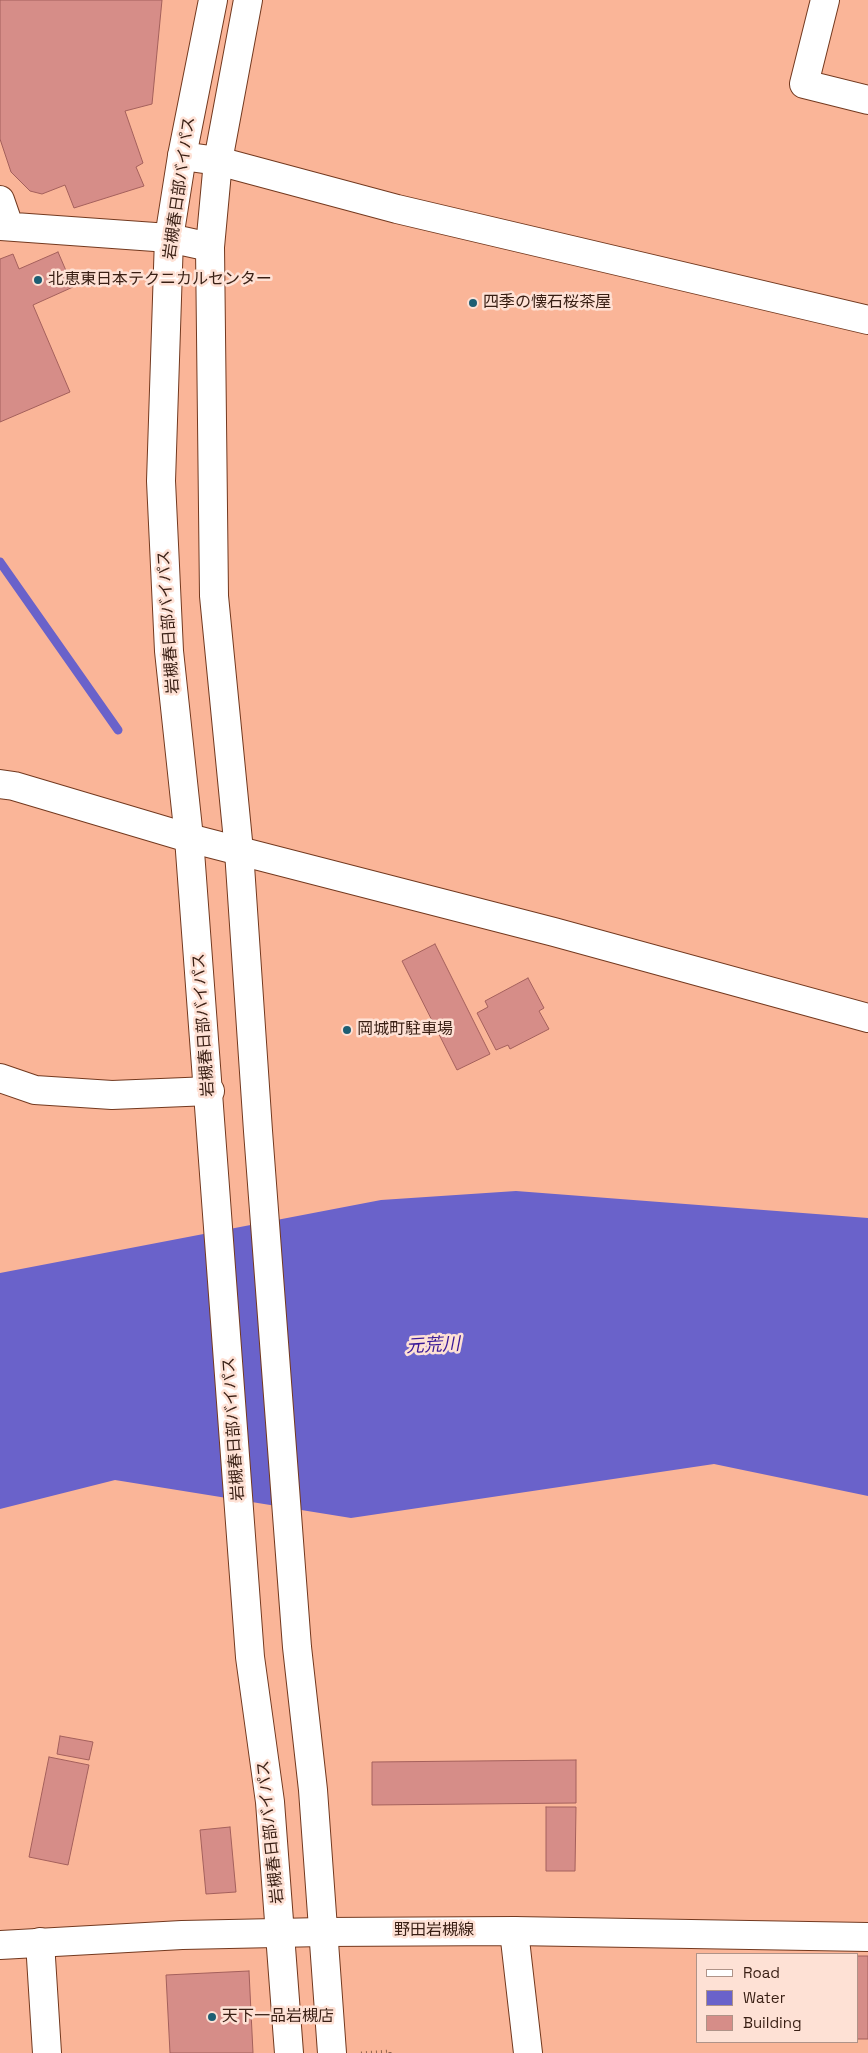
<!DOCTYPE html>
<html>
<head>
<meta charset="utf-8">
<style>
	body { margin:0 }
	#map { position:relative; width:868px; height:2053px; overflow:hidden; background:#fab598; font-family:"Space Grotesk",sans-serif }
	canvas { display:block }
	.legend { position:absolute; left:696px; top:1953px; width:162px; height:90px; box-sizing:border-box; background:#fee1d5; border:1px solid #af9388; margin:0; padding:6px 9px; list-style:none; font-size:15px; color:#391f14 }
	.legend li { display:flex; align-items:center; gap:10px; height:25px }
	.legend b { width:25px; border:1px solid #af9388 }
</style>
</head>
<body>
<div id="map">
<canvas width="868" height="2053"></canvas>
<ul class="legend">
<li><b style="height:6px;background:#fff"></b>Road</li>
<li><b style="height:14px;background:#6a62ca"></b>Water</li>
<li><b style="height:14px;background:#d68d88"></b>Building</li>
</ul>
</div>
<script>
const context = document.querySelector('canvas').getContext('2d');
context.lineJoin = 'round';
function fillPath(path, color) {
  context.fillStyle = color;
  context.fill(path, 'evenodd');
}
function toPath(rows) {
  const path = new Path2D();
  for (const r of rows) {
    path.moveTo(r[0], r[1]);
    for (let i = 2; i < r.length; i += 2) path.lineTo(r[i], r[i + 1]);
  }
  return path;
}
function strokePath(path, color, width, dash) {
  context.strokeStyle = color;
  context.lineWidth = width;
  context.lineCap = dash ? 'butt' : 'round';
  context.setLineDash(dash || []);
  context.stroke(path);
}
function label(font, color, halo, rows, align = 'center') {
  context.font = font + ' "Space Grotesk","Noto Sans JP",sans-serif';
  context.lineWidth = 5;
  context.setLineDash([]);
  context.textBaseline = 'middle';
  context.strokeStyle = halo;
  context.fillStyle = color;
  for (const [text, x, y, turn = 0] of rows) {
    context.save();
    context.translate(x, y);
    context.rotate((+turn || 0) * Math.PI / 180);
    context.textAlign = isNaN(turn) ? turn : align;
    if (halo) context.strokeText(text, 0, 0);
    context.fillText(text, 0, 0);
    context.restore();
  }
}
fillPath(toPath([
	[516,1191,868,1218,868,1496,714,1464,351,1518,115,1480,0,1509,0,1273,381,1200]
]), '#6a62ca');
strokePath(toPath([
	[0,562,118,730]
]), '#6a62ca', 9);
const building = toPath([
	[0,0,162,0,152,104,125,111,143,163,136,167,144,186,74,208,65,185,42,194,30,191,11,172,0,139,0,0],
	[58,252,73,287,33,305,70,392,0,422,0,259,13,254,19,269,58,252],
	[435,944,490,1054,457,1070,402,961,435,944],
	[528,978,544,1008,539,1011,549,1029,510,1049,508,1045,496,1050,477,1013,488,1007,485,1001,528,978],
	[60,1736,93,1742,89,1760,57,1754,60,1736],
	[49,1757,89,1765,68,1865,29,1857,49,1757],
	[576,1760,576,1803,372,1805,372,1762,576,1760],
	[546,1807,576,1807,575,1871,546,1871,546,1807],
	[230,1827,236,1892,206,1894,200,1830,230,1827],
	[857,1956,868,1956,868,2039,857,2039,857,1956],
	[249,1971,253,2053,170,2053,166,1975,249,1971]
]);
fillPath(building, '#d68d88');
strokePath(building, '#a4605c', 1);
const minor = toPath([
	[825,0,804,84,868,100],
	[182,156,218,161,397,209,868,320],
	[0,200,9,226],
	[0,226,169,238,210,247],
	[0,784,14,786,189,838,554,932,868,1018],
	[0,1078,35,1090,112,1095,210,1091],
	[514,1931,528,2053],
	[40,1942,47,2053]
]);
const major = toPath([
	[0,1945,182,1935,323,1932,514,1931,868,1937]
]);
const highway = toPath([
	[213,0,182,156,169,238,161,481,169,651,189,838,250,1657,270,1802,289,2053],
	[248,0,218,161,210,247,214,596,239,851,258,1131,297,1647,313,1790,332,2053]
]);
strokePath(minor, '#73391f', 30);
strokePath(major, '#73391f', 30);
strokePath(highway, '#73391f', 30);
strokePath(toPath([
	[361,2053,390,2051,390,2053]
]), '#916350', 3, [1, 4]);
strokePath(minor, '#fff', 28);
strokePath(major, '#fff', 28);
strokePath(highway, '#fff', 28);
for (const [x, y, r, color] of [
	[38,280,5,"#1d5e73"],
	[473,303,5,"#1d5e73"],
	[347,1030,5,"#1d5e73"],
	[212,2017,5,"#1d5e73"]
]) {
  const dot = new Path2D();
  dot.arc(x, y, r, 0, 2 * Math.PI);
  context.fillStyle = color;
  context.fill(dot);
  strokePath(dot, '#fee1d5', 2);
}
label('16px', '#391f14', '#fee1d5', [
	["岩槻春日部バイパス",180,188,-82],
	["岩槻春日部バイパス",169,622,-94],
	["岩槻春日部バイパス",204,1025,-94],
	["岩槻春日部バイパス",234,1429,-94],
	["岩槻春日部バイパス",271,1832,-96],
	["野田岩槻線",434,1931]
]);
label('16px', '#391f14', '#fee1d5', [
	["北恵東日本テクニカルセンター",48,280],
	["四季の懐石桜茶屋",483,303],
	["岡城町駐車場",357,1030],
	["天下一品岩槻店",222,2017]
], 'left');
label('italic 18px', '#391897', '#fee1d5', [
	["元荒川",433,1346,-3]
]);
</script>
</body>
</html>
